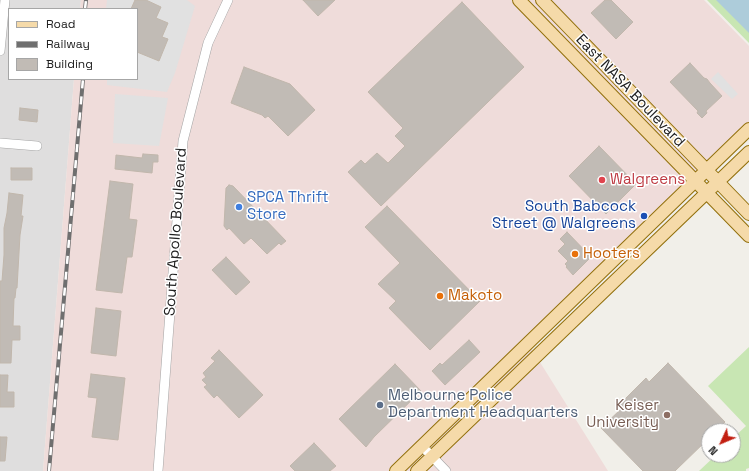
<!DOCTYPE html>
<html>
<head>
<meta charset="utf-8">
<style>
	body { margin:0 }
	#map { position:relative; width:749px; height:471px; overflow:hidden; background:#f1efe9; font-family:"Space Grotesk",sans-serif }
	canvas { display:block }
	.legend { position:absolute; left:8px; top:8px; width:130px; height:72px; box-sizing:border-box; background:#fff; border:1px solid #a6a6a6; margin:0; padding:5px 7px; list-style:none; font-size:12px; color:#212121 }
	.legend li { display:flex; align-items:center; gap:8px; height:20px }
	.legend b { width:20px; border:1px solid #a6a6a6 }
	.north { position:absolute; left:701px; top:423px; width:40px; height:40px; box-sizing:border-box; background:#fff; border:1px solid #a6a6a6; border-radius:50%; rotate:226deg; font-size:11px; font-weight:700; line-height:16px; text-align:center; color:#212121 }
	.north::after { content:''; display:block; margin:auto; width:14px; height:18px; background:#c21f11; clip-path:polygon(50% 0,100% 100%,50% 72%,0 100%) }
</style>
</head>
<body>
<div id="map">
<canvas width="749" height="471"></canvas>
<ul class="legend">
<li><b style="height:5px;background:#f5daa9"></b>Road</li>
<li><b style="height:5px;background:#6f6f6f"></b>Railway</li>
<li><b style="height:11px;background:#c1bbb5"></b>Building</li>
</ul>
<div class="north">N</div>
</div>
<script>
const context = document.querySelector('canvas').getContext('2d');
context.lineJoin = 'round';
function fillPath(path, color) {
  context.fillStyle = color;
  context.fill(path, 'evenodd');
}
function toPath(rows) {
  const path = new Path2D();
  for (const r of rows) {
    path.moveTo(r[0], r[1]);
    for (let i = 2; i < r.length; i += 2) path.lineTo(r[i], r[i + 1]);
  }
  return path;
}
function strokePath(path, color, width, dash) {
  context.strokeStyle = color;
  context.lineWidth = width;
  context.lineCap = dash ? 'butt' : 'round';
  context.setLineDash(dash || []);
  context.stroke(path);
}
function label(font, color, halo, rows, align = 'center') {
  context.font = font + ' "Space Grotesk",sans-serif';
  context.lineWidth = 3;
  context.setLineDash([]);
  context.textBaseline = 'middle';
  context.strokeStyle = halo;
  context.fillStyle = color;
  for (const [text, x, y, turn = 0] of rows) {
    context.save();
    context.translate(x, y);
    context.rotate((+turn || 0) * Math.PI / 180);
    context.textAlign = isNaN(turn) ? turn : align;
    if (halo) context.strokeText(text, 0, 0);
    context.fillText(text, 0, 0);
    context.restore();
  }
}
fillPath(toPath([
	[0,0,81,0,80,9,9,9,9,79,74,79,43,471,0,471]
]), '#dfdede');
fillPath(toPath([
	[81,0,704,0,749,46,749,129,528,343,608,471,43,471,74,79,137,79,137,9,80,9]
]), '#efdcda');
fillPath(toPath([
	[707,0,749,0,749,43],
	[749,347,749,468,746,469,746,471,699,471,716,455,733,455,733,438,746,426,708,386]
]), '#c8e6b3');
fillPath(toPath([
	[107,0,187,0,195,6,175,73,167,92,107,85,107,80,100,80,137,79,137,9,106,9],
	[718,72,738,94,732,99,711,79],
	[115,94,168,98,159,146,113,143]
]), '#e1e1e1');
fillPath(toPath([
	[716,0,749,0,749,33]
]), '#adccda');
const building = toPath([
	[135,0,146,0,161,7,156,18,168,23,162,37,168,39,159,61,137,52,137,9,131,9,135,0],
	[303,0,335,0,318,16,303,0],
	[605,0,611,0,633,22,616,39,591,13,605,0],
	[462,2,524,67,381,206,348,172,361,160,365,164,377,153,388,163,405,146,395,136,403,128,368,92,462,2],
	[690,63,704,78,707,79,710,83,722,96,706,111,707,113,702,118,697,113,698,111,670,82,690,63],
	[244,67,290,84,315,110,288,136,268,116,265,118,262,115,231,103,244,67],
	[20,108,38,110,37,122,19,120,20,108],
	[599,146,636,184,606,214,569,176,599,146],
	[143,154,158,155,158,162,153,162,152,173,115,169,116,155,142,158,143,154],
	[11,168,32,168,32,180,11,180,11,168],
	[110,181,133,184,129,219,137,220,132,257,127,257,122,293,96,290,110,181],
	[229,185,233,186,286,241,281,245,279,243,267,254,251,238,244,244,229,228,227,230,224,226,226,188,229,185],
	[9,193,23,195,21,216,23,216,20,235,17,288,16,288,15,298,14,298,13,326,20,326,20,340,12,340,11,363,0,363,0,281,2,281,4,255,4,228,7,213,9,193],
	[387,206,480,301,430,350,389,308,396,301,378,284,400,263,365,227,387,206],
	[567,232,591,257,573,275,566,267,567,266,565,264,568,261,558,251,565,244,560,239,567,232],
	[226,257,250,282,236,295,212,270,226,257],
	[96,308,121,311,116,356,91,353,96,308],
	[469,340,480,352,445,385,432,371,440,363,442,365,469,340],
	[219,350,263,395,239,418,217,395,214,398,204,387,207,385,202,380,206,377,203,373,215,361,211,358,219,350],
	[668,363,725,422,716,431,709,431,709,438,675,471,643,471,601,428,621,409,618,406,646,378,649,382,668,363],
	[395,364,421,391,374,437,366,447,339,419,395,364],
	[91,374,125,378,118,440,92,437,97,398,88,397,91,374],
	[0,375,8,375,7,392,14,392,14,407,0,407,0,375],
	[0,437,7,437,5,461,0,461,0,437],
	[314,443,336,466,330,471,295,471,290,466,314,443]
]);
fillPath(building, '#c1bbb5');
strokePath(building, '#c1b7ac', 1);
const minor = toPath([
	[0,51,5,0],
	[0,143,37,146],
	[422,446,446,471],
	[158,471,183,141,208,43,228,0]
]);
const major = toPath([
	[519,0,749,236],
	[542,0,749,214],
	[396,471,749,129],
	[417,471,749,152]
]);
strokePath(minor, '#a5a5a5', 10);
strokePath(major, '#92700c', 14);
strokePath(minor, '#fff', 9);
strokePath(major, '#f5daa9', 12);
const rail = toPath([
	[85,9,86,0],
	[49,471,83,79]
]);
strokePath(rail, '#6f6f6f', 4);
strokePath(rail, '#fff', 2.5, [8]);
for (const [x, y, r, color] of [
	[602,180,4,"#e0444e"],
	[239,207,4,"#3f7fe0"],
	[644,216,4,"#1a4fb4"],
	[575,254,4,"#e8710a"],
	[440,296,4,"#e8710a"],
	[380,405,4,"#5c6f8a"],
	[667,415,4,"#8d6e63"]
]) {
  const dot = new Path2D();
  dot.arc(x, y, r, 0, 2 * Math.PI);
  context.fillStyle = color;
  context.fill(dot);
  strokePath(dot, '#fff', 1.5);
}
label('15px', '#212121', '#fff', [
	["East NASA Boulevard",630,91,46],
	["South Apollo Boulevard",176,232,-86]
]);
label('15px', '#be3a42', '#fff', [
	["Walgreens",610,180]
], 'left');
label('15px', '#366cbe', '#fff', [
	["SPCA Thrift",247,198],
	["Store",247,215]
], 'left');
label('15px', '#164399', '#fff', [
	["South Babcock",636,207],
	["Street @ Walgreens",636,224]
], 'right');
label('15px', '#c56008', '#fff', [
	["Hooters",583,254],
	["Makoto",448,296]
], 'left');
label('15px', '#4e5e75', '#fff', [
	["Melbourne Police",388,396],
	["Department Headquarters",388,413]
], 'left');
label('15px', '#785e54', '#fff', [
	["Keiser",659,406],
	["University",659,423]
], 'right');
</script>
</body>
</html>
